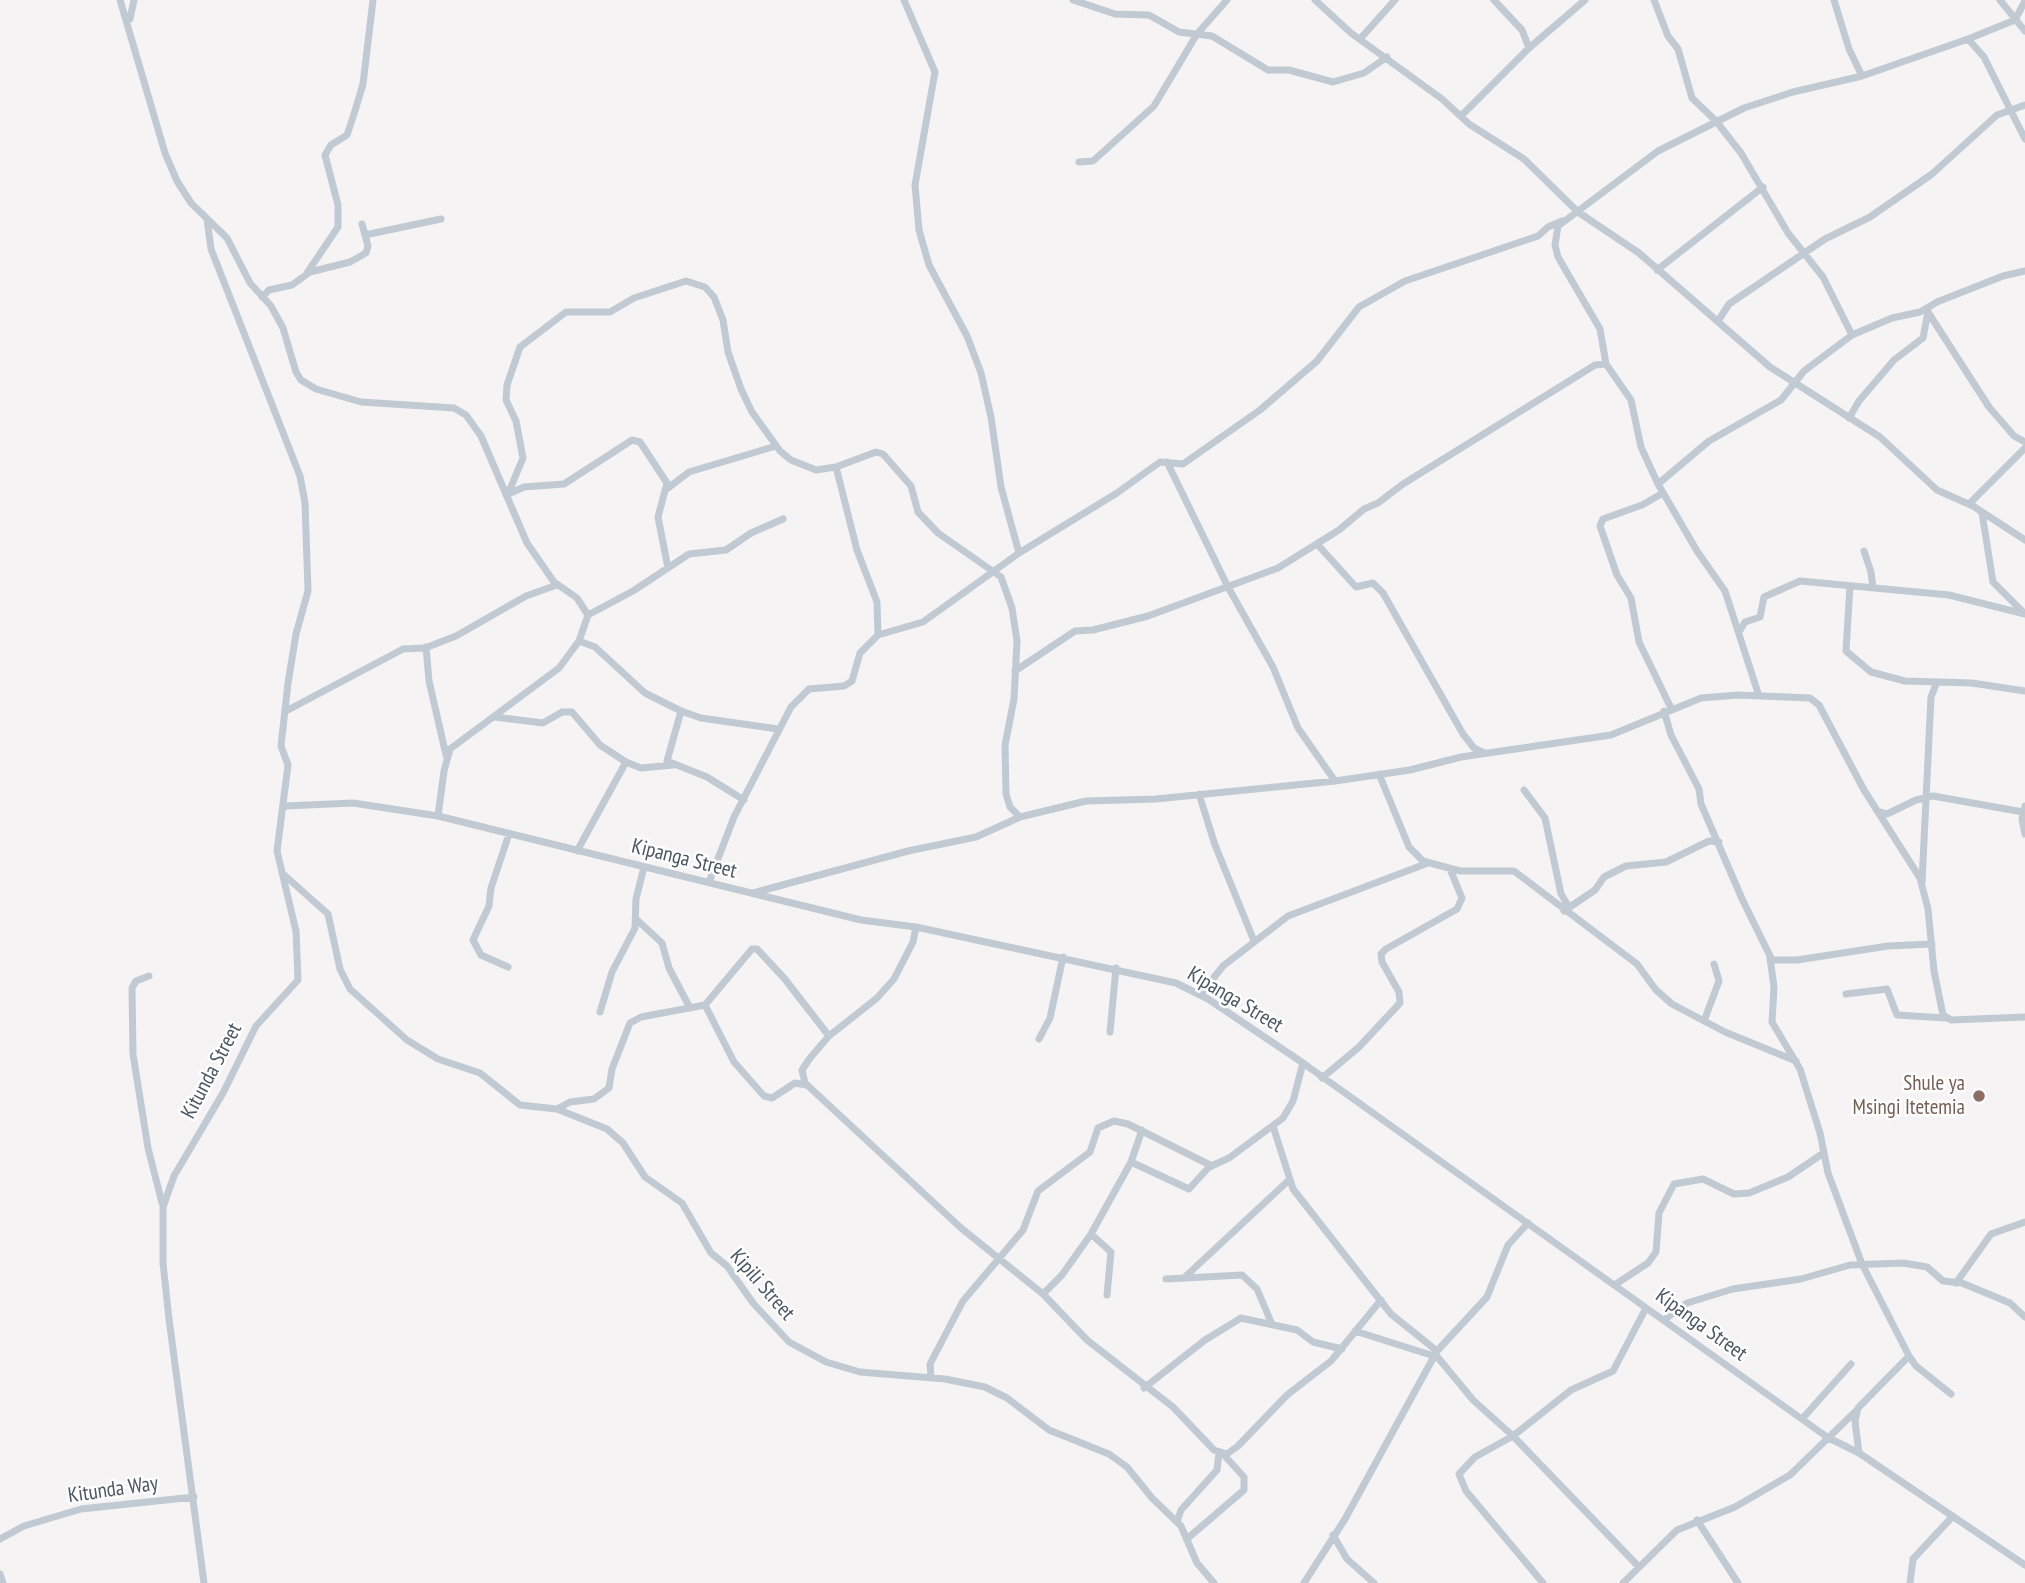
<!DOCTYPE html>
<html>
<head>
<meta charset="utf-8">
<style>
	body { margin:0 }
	canvas { display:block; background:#f5f3f3 }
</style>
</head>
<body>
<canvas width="2025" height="1583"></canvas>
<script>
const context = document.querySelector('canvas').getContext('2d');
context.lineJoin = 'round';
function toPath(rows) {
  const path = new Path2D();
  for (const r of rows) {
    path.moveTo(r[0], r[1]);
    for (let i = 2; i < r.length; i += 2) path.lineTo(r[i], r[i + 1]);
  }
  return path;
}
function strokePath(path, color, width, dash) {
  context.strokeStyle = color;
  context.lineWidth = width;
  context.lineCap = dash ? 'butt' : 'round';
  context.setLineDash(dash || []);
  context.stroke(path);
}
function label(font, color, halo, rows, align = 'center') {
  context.font = font + ' "PT Sans Narrow",sans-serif';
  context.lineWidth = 5;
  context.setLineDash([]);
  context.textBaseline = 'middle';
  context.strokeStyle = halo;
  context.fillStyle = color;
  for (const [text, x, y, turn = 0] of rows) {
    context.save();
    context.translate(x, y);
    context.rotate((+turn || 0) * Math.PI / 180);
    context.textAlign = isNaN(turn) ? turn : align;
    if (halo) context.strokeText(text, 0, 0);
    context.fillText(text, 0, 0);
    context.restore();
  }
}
strokePath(toPath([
	[120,0,165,153,177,181,191,203,227,238,250,283,271,306,283,328,296,372,301,380,316,389,361,402,454,408,466,415,481,436,527,543,554,582,577,598,588,615,579,641,559,668,450,749,444,771,438,816],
	[904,0,935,72,915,185,919,230,929,265,967,336,981,373,991,417,1001,487,1019,553],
	[1073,0,1115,14,1149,15,1179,32,1212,36,1268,70,1289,70,1333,82,1364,73,1387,57],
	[1315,0,1351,33,1442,99,1469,124,1524,159,1578,212,1639,253,1770,367,1880,437,1937,490,1973,506,2025,540],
	[1654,0,1668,36,1678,49,1692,98,1716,121,1741,153,1788,233,1823,277,1852,335],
	[1834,0,1849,49,1862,76],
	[2000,0,2025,31],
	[130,19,134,0],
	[1360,39,1395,0],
	[1968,39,1984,57,2025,139],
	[1529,48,1585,0],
	[1461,116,1529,48,1522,30,1494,0],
	[1079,162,1093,161,1154,106,1197,34,1227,0],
	[365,235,441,219],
	[1657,270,1763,187],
	[307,273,338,227,338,205,325,155,331,145,347,135,354,114,363,84,373,0],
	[262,297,269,290,292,285,310,272,350,262,366,253,368,246,362,224],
	[1926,309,1989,407,2014,436,2025,442],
	[1718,321,1729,304,1825,239,1870,217,1932,174,1997,115,2025,105],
	[1849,418,1859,401,1894,360,1923,338,1928,312],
	[1167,462,1228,587,1273,667,1298,728,1335,781],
	[836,467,857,550,877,602,878,635],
	[1658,484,1709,441,1781,400,1804,371,1852,335,1892,318,1920,312,1937,302,2003,276,2025,271],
	[668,488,689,472,776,446],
	[1663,493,1642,505,1603,519,1600,526,1617,575,1631,598,1639,642,1671,708],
	[508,494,523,458,516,421,506,400,507,385,520,347,566,312,610,312,634,298,686,281,705,287,714,297,723,320,728,352,741,389,752,412,780,451,791,460,816,470,836,467,876,452,883,454,911,486,918,512,938,533,1001,577,1012,608,1017,641,1014,699,1005,745,1006,794,1010,807,1020,817],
	[506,495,524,487,564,484,626,444,632,440,640,442,667,483,658,517,668,568],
	[1969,504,2025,448],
	[1982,513,1993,582,2024,613],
	[1318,545,1356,587,1373,583,1383,593,1463,734,1474,748,1484,753],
	[1864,551,1871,572,1873,588],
	[1850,586,1846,651,1871,672,1905,681,1972,683,2025,691],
	[588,615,633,591,689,554,726,550,751,533,783,519],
	[1739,632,1745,622,1760,617,1764,597,1800,581,1949,595,2025,614],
	[579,641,595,647,645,693,681,711,701,718,778,729],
	[426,647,429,681,446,755],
	[1015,671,1075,631,1093,630,1148,616,1278,568,1339,530,1364,509,1378,503,1403,484,1595,365,1606,364],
	[1759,696,1725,591,1697,551,1658,484,1641,447,1631,400,1606,364,1600,329,1558,257,1555,245,1558,226,1658,151,1744,108,1793,92,1862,76,1968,39,2015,20,2025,1],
	[286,711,403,649,425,648,456,636,526,596,557,585],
	[681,711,667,761,707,777,744,800],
	[1664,711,1671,735,1699,789,1701,804,1743,901,1772,960,1797,960,1888,946,1932,944],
	[495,717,543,723,562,712,572,712,600,745,626,762,641,768,673,765],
	[1379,774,1409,847,1423,861,1460,871,1514,871,1637,964,1656,990,1672,1004,1725,1032,1796,1061],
	[1524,790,1545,818,1561,894,1569,907],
	[1199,794,1215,845,1254,941],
	[285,806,353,803,438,816,861,920,916,927,1176,983,1208,999,1303,1063,1827,1437,1859,1453,2025,1565],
	[2025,806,2022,819,2025,834],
	[1877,811,1887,814,1916,800,1933,796,2023,812],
	[577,851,626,762],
	[282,873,328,914,340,969,350,989,407,1040,438,1059,480,1073,520,1105,557,1109,607,1129,623,1143,645,1177,682,1203,711,1253,727,1266,753,1303,789,1342,826,1362,860,1372,945,1379,985,1387,1007,1398,1049,1430,1109,1454,1127,1467,1152,1498,1181,1526,1197,1563,1214,1583],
	[709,882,734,817,791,707,809,689,844,686,852,681,860,653,878,635,923,622,1019,553,1117,493,1160,462,1183,464,1260,410,1317,361,1359,307,1405,281,1538,236,1548,227,1562,221],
	[1922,882,1931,697,1937,682],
	[753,893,908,851,976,837,1020,817,1086,801,1156,799,1335,781,1410,770,1461,757,1611,735,1701,698,1738,695,1810,698,1819,705,1864,790,1920,878,1928,909,1934,971,1943,1015,1951,1020,2025,1017],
	[1564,911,1595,890,1604,877,1626,866,1666,862,1709,841,1719,842],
	[636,919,662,943,669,968,690,1008],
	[916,927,913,942,894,979,877,998,829,1036,810,1058,802,1070,805,1083,961,1228,1043,1294,1087,1340,1173,1407,1214,1450,1227,1454,1238,1446,1287,1395,1331,1361,1381,1300],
	[1770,958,1774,987,1772,1022,1800,1069,1820,1133,1828,1173,1862,1264,1909,1356,1916,1366,1951,1394],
	[508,967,481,955,473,940,489,906,491,888,509,834],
	[149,976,136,981,132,988,133,1054,148,1148,162,1203],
	[1846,994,1887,989,1897,1015,1946,1018],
	[1200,995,1223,966,1288,916,1428,863],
	[705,1005,734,1062,764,1096,772,1098,795,1083,806,1085],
	[600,1012,612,972,635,928,636,899,644,867],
	[1704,1021,1719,981,1714,964],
	[1110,1032,1116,968],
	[1039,1039,1050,1018,1063,957],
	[1322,1078,1359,1047,1400,1003,1399,992,1382,962,1381,954,1386,949,1457,909,1462,898,1450,869],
	[557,1109,570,1102,594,1099,609,1088,612,1069,630,1023,641,1017,705,1005,752,949,757,949,784,978,829,1036],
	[1273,1126,1293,1189,1391,1314,1437,1351],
	[1131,1162,1189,1189,1209,1167,1229,1158,1283,1118,1293,1101,1303,1063],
	[1091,1234,1111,1252,1107,1295],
	[1186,1276,1289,1180],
	[1166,1279,1242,1275,1257,1289,1271,1322],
	[1956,1283,1991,1234,2025,1222],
	[1616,1284,1648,1263,1656,1252,1659,1213,1674,1184,1703,1179,1734,1194,1749,1193,1788,1177,1822,1154],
	[1043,1294,1062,1275,1091,1234,1131,1162,1142,1130],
	[1664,1320,1687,1303,1733,1289,1801,1279,1850,1265,1903,1263,1927,1267,1943,1281,1962,1283,2010,1303,2025,1317],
	[1355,1331,1434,1356],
	[1435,1354,1473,1400,1513,1436,1639,1567],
	[931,1377,930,1364,963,1301,1023,1230,1038,1191,1090,1152,1098,1128,1114,1121,1128,1124,1212,1166],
	[1144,1388,1205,1340,1241,1318,1297,1330,1313,1342,1342,1349],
	[1802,1419,1851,1364],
	[1859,1453,1855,1421,1858,1408,1909,1356],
	[1697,1520,1738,1583],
	[1177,1522,1181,1510,1217,1470,1219,1453],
	[1333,1535,1347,1559,1374,1583],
	[1188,1538,1244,1490,1244,1477,1223,1454],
	[0,1539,24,1526,81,1509,194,1497],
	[0,1574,3,1583],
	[204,1583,169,1319,163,1263,163,1207,174,1176,223,1093,256,1026,298,980,296,931,277,851,288,765,281,746,288,683,296,634,308,591,305,503,300,476,211,249,207,219],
	[1304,1583,1345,1519,1437,1351,1487,1297,1508,1245,1528,1223],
	[1543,1583,1466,1491,1459,1474,1475,1457,1513,1436,1571,1390,1613,1371,1646,1308],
	[1623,1583,1677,1530,1735,1507,1790,1475,1857,1410],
	[1910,1583,1913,1559,1953,1516]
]), '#c1cad2', 7);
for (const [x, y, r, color] of [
	[1979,1096,7,"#8d6e63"]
]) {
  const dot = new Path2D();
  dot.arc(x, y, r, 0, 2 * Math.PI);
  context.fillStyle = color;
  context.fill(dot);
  strokePath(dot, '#fff', 2.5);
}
label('21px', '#4a5661', '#fff', [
	["Kipanga Street",684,859,14],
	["Kipanga Street",1235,1000,31],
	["Kitunda Street",212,1071,-62],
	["Kipili Street",762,1285,49],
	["Kipanga Street",1701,1325,36],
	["Kitunda Way",113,1490,-8]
]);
label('21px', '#785e54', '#fff', [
	["Shule ya",1965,1084],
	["Msingi Itetemia",1965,1108]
], 'right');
</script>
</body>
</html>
